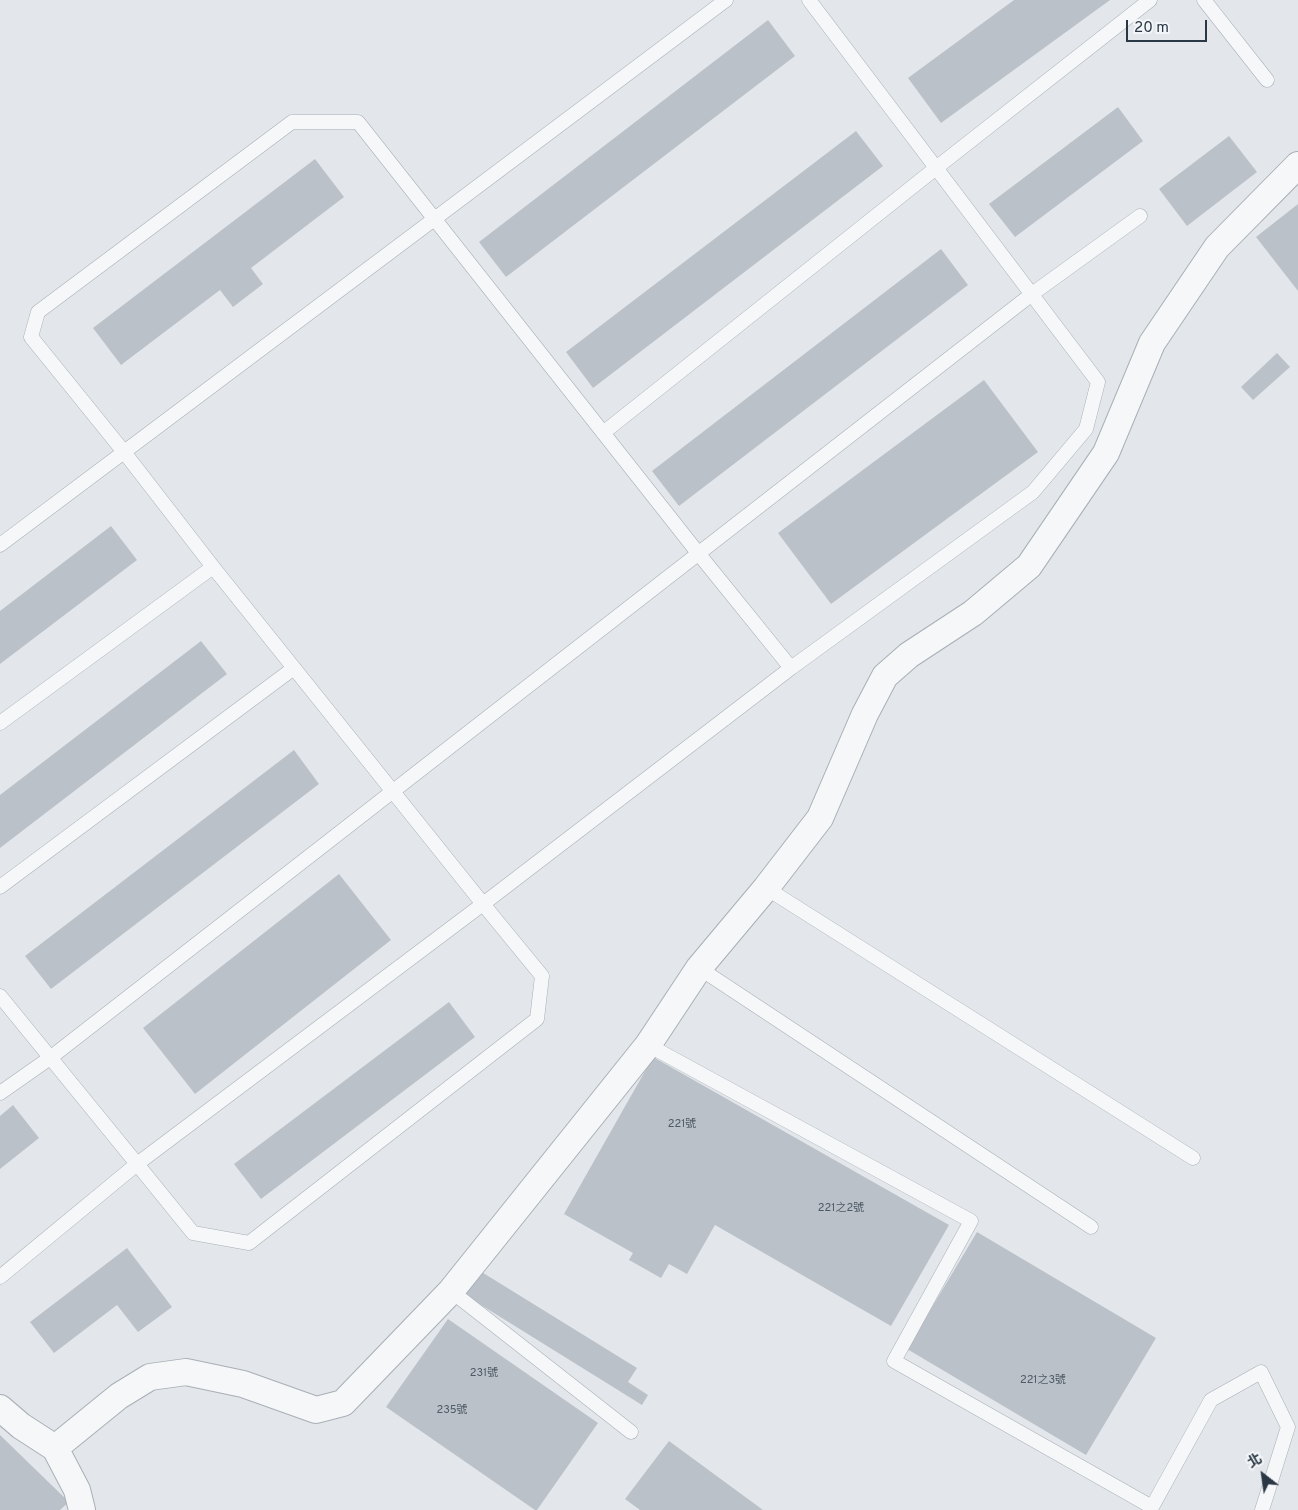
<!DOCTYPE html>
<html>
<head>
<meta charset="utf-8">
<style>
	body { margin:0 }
	#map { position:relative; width:1298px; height:1510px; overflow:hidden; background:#e3e7eb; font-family:Overpass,"Noto Sans TC",sans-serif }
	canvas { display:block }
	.north { position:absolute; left:1238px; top:1450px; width:50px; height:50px; -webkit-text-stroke:4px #f3f6f8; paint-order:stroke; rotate:330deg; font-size:14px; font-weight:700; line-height:20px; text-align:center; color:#2a3744 }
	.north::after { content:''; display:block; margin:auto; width:18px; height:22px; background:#2a3744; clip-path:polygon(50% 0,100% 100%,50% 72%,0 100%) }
	.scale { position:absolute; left:1126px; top:20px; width:81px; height:22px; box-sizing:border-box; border:2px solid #2a3744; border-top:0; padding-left:6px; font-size:15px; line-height:18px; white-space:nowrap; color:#2a3744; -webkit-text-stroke:4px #f3f6f8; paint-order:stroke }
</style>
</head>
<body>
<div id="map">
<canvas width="1298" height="1510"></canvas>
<div class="north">北</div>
<div class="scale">20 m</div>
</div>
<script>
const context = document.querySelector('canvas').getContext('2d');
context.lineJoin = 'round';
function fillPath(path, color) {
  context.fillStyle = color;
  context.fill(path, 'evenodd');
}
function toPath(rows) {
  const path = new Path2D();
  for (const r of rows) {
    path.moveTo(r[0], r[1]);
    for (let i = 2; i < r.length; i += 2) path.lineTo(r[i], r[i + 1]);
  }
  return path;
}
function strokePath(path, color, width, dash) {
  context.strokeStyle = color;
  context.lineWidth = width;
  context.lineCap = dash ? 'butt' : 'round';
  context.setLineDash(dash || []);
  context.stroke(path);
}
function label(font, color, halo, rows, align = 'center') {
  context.font = font + ' Overpass,"Noto Sans TC",sans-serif';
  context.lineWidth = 5;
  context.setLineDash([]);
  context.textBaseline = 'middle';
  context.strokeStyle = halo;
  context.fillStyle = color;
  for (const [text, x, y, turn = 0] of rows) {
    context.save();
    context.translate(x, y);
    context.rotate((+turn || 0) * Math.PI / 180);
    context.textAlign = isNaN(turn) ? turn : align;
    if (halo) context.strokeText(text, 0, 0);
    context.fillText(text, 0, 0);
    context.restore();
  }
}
fillPath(toPath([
	[1014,0,1110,0,941,123,908,78],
	[768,20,795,56,506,277,479,242],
	[1118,107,1143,141,1015,237,989,204],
	[856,131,883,166,593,388,566,352],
	[1229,136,1257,172,1187,226,1159,189],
	[315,159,344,197,251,268,263,284,233,307,220,290,121,365,93,328],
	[1298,204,1298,291,1256,237],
	[941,249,968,285,679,506,652,471],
	[1277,353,1290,367,1253,400,1241,387],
	[984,380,1038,452,831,604,778,533],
	[111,526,137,560,0,664,0,611],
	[201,641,227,674,0,848,0,795],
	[294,750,319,784,51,989,25,956],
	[339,874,391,940,195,1094,143,1028],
	[449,1002,475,1037,261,1199,234,1164],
	[653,1057,949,1225,891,1326,715,1225,687,1274,669,1264,661,1278,629,1260,633,1253,564,1214],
	[13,1105,39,1138,0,1169,0,1116],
	[977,1232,1156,1338,1086,1455,907,1349],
	[127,1248,172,1307,138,1332,117,1305,54,1353,30,1322],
	[480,1271,637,1368,628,1382,648,1395,642,1405,465,1295],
	[448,1319,598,1423,537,1510,535,1510,386,1407],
	[0,1435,69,1502,60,1510,0,1510],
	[669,1441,763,1510,640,1510,625,1499]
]), '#bac1c9');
const lane = toPath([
	[726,0,124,452,213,567,483,904,791,668,1033,492,1086,429,1098,382,809,0],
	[1204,0,1267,80],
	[603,433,936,168,1150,0],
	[0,545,124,452,31,337,38,312,292,122,358,122,698,553,791,668],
	[0,723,213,567],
	[0,887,294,668],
	[766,888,1193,1158],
	[699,968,1091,1227],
	[0,996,137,1164,193,1233,249,1243,537,1019,542,976,483,904,137,1164,0,1277],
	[648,1045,971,1221,894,1361,1152,1507,1211,1400,1261,1372,1288,1427,1262,1510],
	[0,1093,50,1058,1032,294,1140,216],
	[451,1291,631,1432]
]);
const street = toPath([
	[0,1408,21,1426,55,1448,119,1396,150,1377,186,1372,243,1384,316,1410,343,1403,451,1291,648,1045,699,968,766,888,820,818,865,714,885,676,909,655,973,613,1029,566,1106,453,1152,343,1217,247,1298,165],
	[55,1448,77,1490,82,1510]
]);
strokePath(lane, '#a8afb6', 15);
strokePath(street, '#a8afb6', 28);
strokePath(lane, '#f6f7f9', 14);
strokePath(street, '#f6f7f9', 26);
label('11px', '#4e5a65', null, [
	["221號",682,1125],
	["221之2號",841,1209],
	["231號",484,1374],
	["221之3號",1043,1381],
	["235號",452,1411]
]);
</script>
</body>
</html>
